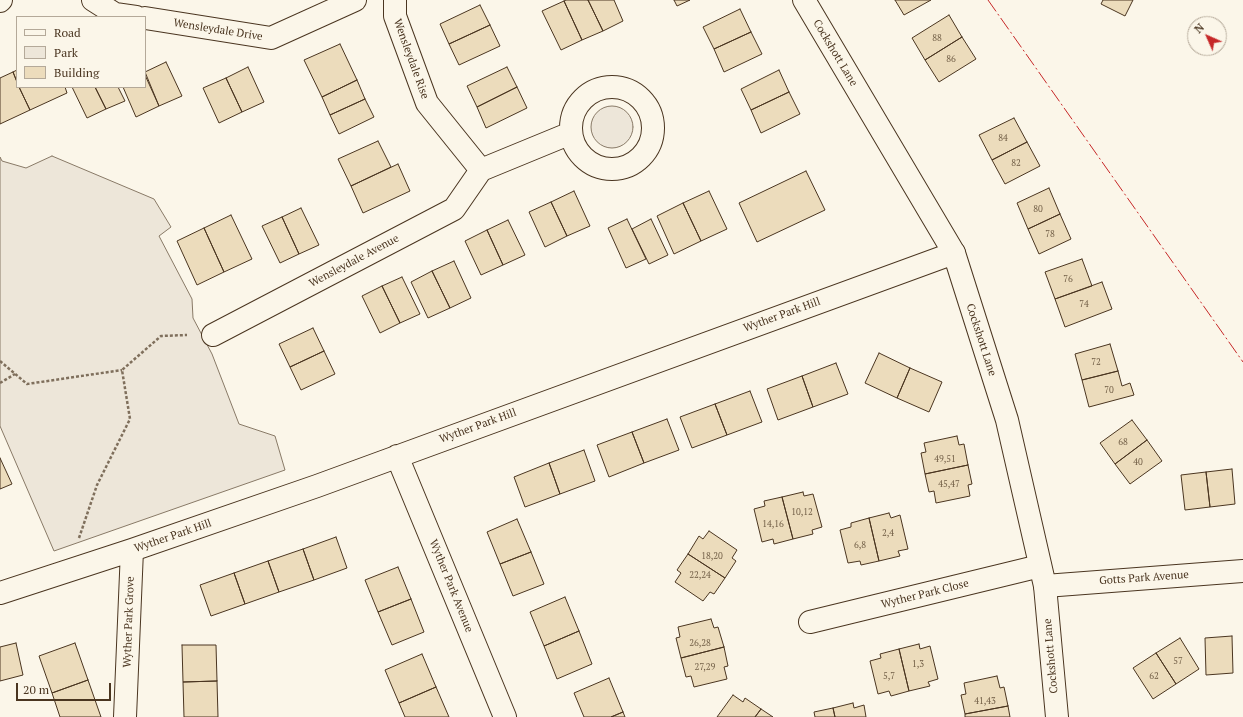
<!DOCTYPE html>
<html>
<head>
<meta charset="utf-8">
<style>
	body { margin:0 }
	#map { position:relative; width:1243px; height:717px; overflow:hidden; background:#fbf6e9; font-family:"PT Serif",serif }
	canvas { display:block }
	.legend { position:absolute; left:16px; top:16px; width:130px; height:72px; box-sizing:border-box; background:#fbf6e9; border:1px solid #b4a999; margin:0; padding:5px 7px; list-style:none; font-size:12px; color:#4a3520 }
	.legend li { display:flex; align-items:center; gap:8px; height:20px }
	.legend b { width:20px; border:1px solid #b4a999 }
	.north { position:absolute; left:1187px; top:16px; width:40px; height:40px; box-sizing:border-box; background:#fbf6e9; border:1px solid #b4a999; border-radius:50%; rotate:315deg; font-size:11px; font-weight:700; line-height:16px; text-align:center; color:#4a3520 }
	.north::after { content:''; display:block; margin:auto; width:14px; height:18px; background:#c62828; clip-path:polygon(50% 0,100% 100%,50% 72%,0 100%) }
	.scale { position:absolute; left:16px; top:683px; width:95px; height:18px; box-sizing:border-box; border:2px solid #4a3520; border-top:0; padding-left:5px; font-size:12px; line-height:14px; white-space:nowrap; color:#4a3520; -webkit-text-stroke:3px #fbf6e9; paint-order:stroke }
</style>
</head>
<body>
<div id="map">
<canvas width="1243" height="717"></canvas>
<ul class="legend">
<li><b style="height:5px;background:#fbf6e9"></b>Road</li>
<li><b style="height:11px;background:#ede6d9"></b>Park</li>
<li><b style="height:11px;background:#ecdcbc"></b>Building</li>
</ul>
<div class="north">N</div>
<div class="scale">20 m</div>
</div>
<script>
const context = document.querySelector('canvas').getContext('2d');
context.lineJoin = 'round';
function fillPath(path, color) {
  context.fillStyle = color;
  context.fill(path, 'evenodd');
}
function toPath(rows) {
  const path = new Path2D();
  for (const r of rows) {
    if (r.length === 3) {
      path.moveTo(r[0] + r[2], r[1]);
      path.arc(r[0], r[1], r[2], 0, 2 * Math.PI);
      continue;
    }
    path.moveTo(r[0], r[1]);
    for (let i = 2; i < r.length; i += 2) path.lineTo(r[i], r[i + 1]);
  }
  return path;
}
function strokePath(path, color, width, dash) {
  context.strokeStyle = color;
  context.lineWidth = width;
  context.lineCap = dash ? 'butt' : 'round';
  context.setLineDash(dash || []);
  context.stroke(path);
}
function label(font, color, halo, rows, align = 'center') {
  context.font = font + ' "PT Serif",serif';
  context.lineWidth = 3;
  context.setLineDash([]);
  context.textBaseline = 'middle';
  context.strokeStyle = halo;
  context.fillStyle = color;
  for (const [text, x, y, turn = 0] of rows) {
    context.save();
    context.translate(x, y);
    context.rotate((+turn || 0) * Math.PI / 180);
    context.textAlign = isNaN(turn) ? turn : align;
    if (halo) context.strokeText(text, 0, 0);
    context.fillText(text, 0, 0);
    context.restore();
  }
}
const green = toPath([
	[612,127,21],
	[52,156,154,199,171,227,159,236,192,299,193,318,212,354,239,424,275,436,285,470,54,551,0,426,0,157,2,161,26,168,52,156]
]);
fillPath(green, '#ede6d9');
strokePath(green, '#887966', 1);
const building = toPath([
	[566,0,588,0,603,31,582,40,564,1,566,0],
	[588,0,614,0,623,21,603,31,588,0],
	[674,0,690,0,677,6,674,0],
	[895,0,931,0,904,15,895,0],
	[1103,0,1133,0,1125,16,1101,4,1103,0],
	[564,1,582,40,561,50,542,11,564,1],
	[480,5,490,25,449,44,440,24,480,5],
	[740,9,751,32,714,49,703,27,740,9],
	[949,15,962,37,925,60,912,38,949,15],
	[490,25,500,46,459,65,449,44,490,25],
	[751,32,762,54,724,72,714,49,751,32],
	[962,37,976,59,939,82,925,60,962,37],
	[340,44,357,80,322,97,304,60,340,44],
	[166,62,182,96,159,106,145,72,166,62],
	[248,67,264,102,242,112,226,78,248,67],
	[507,67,517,87,477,107,467,86,507,67],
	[17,70,17,82,13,72,17,70],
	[779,70,789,92,751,110,741,89,779,70],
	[13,72,17,82,17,87,19,87,30,110,0,124,0,78,13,72],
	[145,75,159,106,136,117,123,87,145,87,145,75],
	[226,78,242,112,219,123,203,88,226,78],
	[357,80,365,99,330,115,322,97,357,80],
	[19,87,65,87,67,93,30,110,19,87],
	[72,87,95,87,106,109,87,118,72,87],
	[95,87,118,87,125,101,106,109,95,87],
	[517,87,527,108,486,128,477,107,517,87],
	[789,92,800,114,761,133,751,110,789,92],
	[365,99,374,117,339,134,330,115,365,99],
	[1014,118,1027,142,992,160,979,135,1014,118],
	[378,141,391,167,351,186,338,159,378,141],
	[1027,142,1040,166,1005,184,992,160,1027,142],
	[398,164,410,191,363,213,351,186,398,164],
	[806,171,825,210,757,242,739,203,806,171],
	[1049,188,1060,214,1028,229,1017,203,1049,188],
	[574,191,590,226,567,236,551,202,574,191],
	[709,191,727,229,701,241,683,203,709,191],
	[551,202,567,236,545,247,529,212,551,202],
	[683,203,701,241,674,254,657,216,683,203],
	[301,208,319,245,299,254,282,217,301,208],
	[1060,214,1071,239,1039,254,1028,229,1060,214],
	[231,215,252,259,224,272,204,228,231,215],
	[282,217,299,254,280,263,262,226,282,217],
	[627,219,646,259,626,268,608,228,627,219],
	[651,219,668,255,649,264,632,229,651,219],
	[508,220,525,255,503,265,487,230,508,220],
	[204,228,224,272,197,285,177,241,204,228],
	[487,230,503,265,481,275,465,241,487,230],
	[1082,259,1092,286,1055,299,1045,272,1082,259],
	[454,261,471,298,450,308,432,271,454,261],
	[432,271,450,308,428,318,411,282,432,271],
	[402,277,420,314,400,323,382,286,402,277],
	[1102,282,1112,309,1065,327,1055,299,1102,282],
	[382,286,400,323,380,333,362,296,382,286],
	[313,328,324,351,290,367,279,344,313,328],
	[1110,344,1118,371,1082,380,1075,354,1110,344],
	[324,351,335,374,301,390,290,367,324,351],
	[879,353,910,368,897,398,865,383,879,353],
	[836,363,848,394,813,407,802,376,836,363],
	[910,368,942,382,929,412,897,398,910,368],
	[1118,371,1122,386,1130,383,1134,395,1089,407,1082,380,1118,371],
	[802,376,813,407,778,420,767,389,802,376],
	[750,391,762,422,727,435,715,404,750,391],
	[715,404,727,435,692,448,680,417,715,404],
	[667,419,679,450,644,463,632,432,667,419],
	[1132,420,1147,440,1115,464,1100,443,1132,420],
	[632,432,644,463,609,477,597,445,632,432],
	[957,436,959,445,964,444,968,465,925,474,921,453,926,452,924,443,957,436],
	[1147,440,1162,461,1130,484,1115,464,1147,440],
	[584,450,595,481,560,494,549,463,584,450],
	[0,458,12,484,0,489,0,458],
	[549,463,560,494,525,507,514,477,549,463],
	[968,465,972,484,968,485,970,496,936,503,934,491,929,492,925,474,968,465],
	[1232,469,1235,504,1210,507,1206,472,1232,469],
	[1206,472,1210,507,1185,510,1181,475,1206,472],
	[803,492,804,496,813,494,822,527,812,530,813,534,793,539,782,497,803,492],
	[782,497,793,539,774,544,773,539,762,542,754,509,765,506,764,501,782,497],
	[889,513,891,518,900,515,908,549,898,551,900,556,879,561,869,518,889,513],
	[869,518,879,561,861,565,860,561,848,563,840,530,851,527,851,523,869,518],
	[517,519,531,552,500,564,487,532,517,519],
	[709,531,737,550,732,558,736,561,725,578,688,554,699,536,703,539,709,531],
	[336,537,347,568,314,580,303,549,336,537],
	[303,549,314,580,279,592,268,561,303,549],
	[531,552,544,584,513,596,500,564,531,552],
	[688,554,725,578,714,594,710,592,703,601,675,582,681,573,677,570,688,554],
	[268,561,279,592,245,604,234,573,268,561],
	[398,567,411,599,378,612,365,580,398,567],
	[234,573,245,604,211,616,200,585,234,573],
	[565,597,579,631,544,646,530,612,565,597],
	[411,599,424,632,392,645,378,612,411,599],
	[711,619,714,628,718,627,724,647,681,658,676,638,680,637,678,627,711,619],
	[579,631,592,664,557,679,544,646,579,631],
	[1232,636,1233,673,1206,675,1205,638,1232,636],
	[1180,638,1199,669,1176,684,1156,653,1180,638],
	[16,643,23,675,0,681,0,647,16,643],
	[75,643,88,680,52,693,39,656,75,643],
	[919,644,920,649,930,646,938,679,928,682,930,686,909,691,899,649,919,644],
	[182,645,216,645,217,681,183,682,182,645],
	[724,647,728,666,724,667,727,679,694,687,691,676,686,677,681,658,724,647],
	[899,649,909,691,891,696,889,691,878,694,870,661,881,658,880,654,899,649],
	[1156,653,1176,684,1153,699,1133,668,1156,653],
	[422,654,436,687,399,703,385,670,422,654],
	[997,676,1000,688,1004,687,1008,706,965,714,961,695,966,694,964,683,997,676],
	[609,678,623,712,611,717,584,717,574,693,609,678],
	[88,680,101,717,60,717,52,693,88,680],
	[217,681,218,717,184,717,183,682,217,681],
	[436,687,449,717,405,717,399,703,436,687],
	[733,695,743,702,745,698,761,709,755,717,717,717,733,695],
	[853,703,854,708,864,705,866,717,835,717,833,708,853,703],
	[1008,706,1010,717,965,717,965,714,1008,706],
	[833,708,835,717,815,717,814,712,833,708],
	[761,709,773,717,755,717,761,709],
	[623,712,625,717,611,717,623,712]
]);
fillPath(building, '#ecdcbc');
strokePath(building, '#4a3520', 1);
const minor = toPath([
	[93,0,115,14,136,17],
	[395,0,395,16,427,103,481,170,571,133],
	[0,1,1,0],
	[145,18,271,38,355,0],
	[612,128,41],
	[213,335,454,209,481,170],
	[397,456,505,717],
	[1045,586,1243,571],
	[0,593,132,550,317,486,954,253],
	[810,622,1040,566],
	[125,717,132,550]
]);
const tertiary = toPath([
	[804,0,954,253,1007,420,1045,586,1057,717]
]);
strokePath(minor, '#4a3520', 24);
strokePath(tertiary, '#4a3520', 24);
strokePath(toPath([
	[0,361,27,384,122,370],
	[0,383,15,374],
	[79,538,97,485,130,419,122,370,161,336,187,335]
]), '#7f6f5c', 2.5, [3, 2]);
strokePath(minor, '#fbf6e9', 22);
strokePath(tertiary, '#fbf6e9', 22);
strokePath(toPath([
	[988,0,1243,362]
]), '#c62828', 1, [14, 3, 2, 3]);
label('9px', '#725f47', null, [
	["88",937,38],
	["86",951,59],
	["84",1003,138],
	["82",1016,163],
	["80",1038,209],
	["78",1050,234],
	["76",1068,279],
	["74",1084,304],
	["72",1096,362],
	["70",1109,390],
	["68",1123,442],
	["49,51",945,459],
	["40",1138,462],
	["45,47",949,484],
	["10,12",802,512],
	["14,16",773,524],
	["2,4",888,533],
	["6,8",860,545],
	["18,20",712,556],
	["22,24",700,575],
	["26,28",700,643],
	["57",1178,661],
	["1,3",918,664],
	["27,29",705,667],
	["5,7",889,676],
	["62",1154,676],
	["41,43",985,701]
]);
label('11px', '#4a3520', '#fbf6e9', [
	["Wensleydale Drive",218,30,9],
	["Cockshott Lane",835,53,59],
	["Wensleydale Rise",411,59,70],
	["Wensleydale Avenue",354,261,-28],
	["Wyther Park Hill",782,315,-20],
	["Cockshott Lane",981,340,72],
	["Wyther Park Hill",478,426,-20],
	["Wyther Park Hill",173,536,-19],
	["Gotts Park Avenue",1144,578,-4],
	["Wyther Park Avenue",451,586,68],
	["Wyther Park Close",925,594,-14],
	["Wyther Park Grove",129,622,-88],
	["Cockshott Lane",1051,656,-95]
]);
</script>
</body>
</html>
